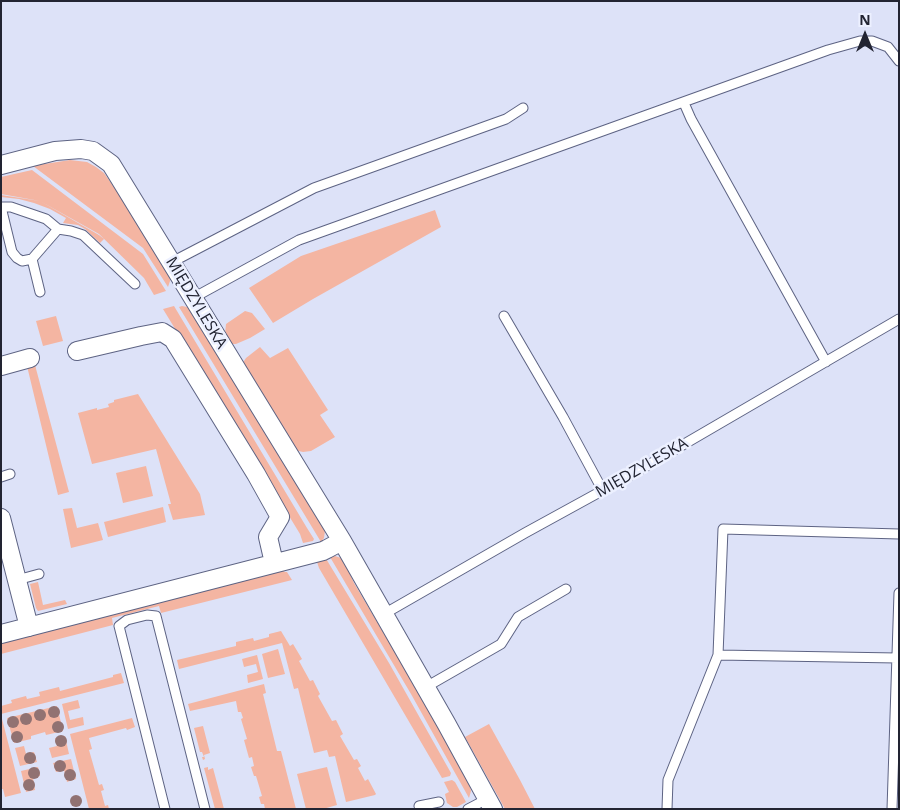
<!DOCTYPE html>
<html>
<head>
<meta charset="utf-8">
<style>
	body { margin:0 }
	#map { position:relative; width:900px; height:810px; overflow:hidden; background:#dde2f8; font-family:"Open Sans",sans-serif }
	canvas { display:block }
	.frame { position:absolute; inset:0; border:2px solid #222432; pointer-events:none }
	.north { position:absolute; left:840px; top:10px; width:50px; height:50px; -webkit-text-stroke:4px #ecf0ff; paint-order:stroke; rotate:0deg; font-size:14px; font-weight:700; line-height:20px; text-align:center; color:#222432 }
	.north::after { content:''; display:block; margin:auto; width:18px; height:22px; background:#222432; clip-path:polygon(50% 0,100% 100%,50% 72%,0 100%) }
</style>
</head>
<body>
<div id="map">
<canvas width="900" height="810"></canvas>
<div class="frame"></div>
<div class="north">N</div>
</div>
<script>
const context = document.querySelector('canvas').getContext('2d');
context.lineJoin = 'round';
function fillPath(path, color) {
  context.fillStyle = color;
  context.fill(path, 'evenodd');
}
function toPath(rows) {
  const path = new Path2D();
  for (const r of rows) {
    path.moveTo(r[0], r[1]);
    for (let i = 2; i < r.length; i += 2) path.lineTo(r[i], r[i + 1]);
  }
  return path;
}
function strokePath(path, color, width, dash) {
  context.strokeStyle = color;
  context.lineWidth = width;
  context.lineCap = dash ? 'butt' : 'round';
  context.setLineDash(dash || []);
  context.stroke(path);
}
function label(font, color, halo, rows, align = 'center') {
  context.font = font + ' "Open Sans",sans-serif';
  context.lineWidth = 5;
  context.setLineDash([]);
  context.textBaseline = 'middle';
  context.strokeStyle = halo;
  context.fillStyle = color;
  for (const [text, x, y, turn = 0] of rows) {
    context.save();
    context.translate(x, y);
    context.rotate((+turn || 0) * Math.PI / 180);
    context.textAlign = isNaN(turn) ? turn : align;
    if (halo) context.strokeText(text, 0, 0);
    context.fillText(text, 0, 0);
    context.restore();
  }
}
fillPath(toPath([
	[70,160,87,162,96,167,104,173,131,211,171,278,168,287,143,248,33,166,36,165,37,166,38,165],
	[32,170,143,254,166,291,154,295,144,278,99,234,40,201,1,194,1,177],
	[1,195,40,201,99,235,104,239,100,243,85,229,78,225,63,223,66,218,50,209,34,203,19,199,1,197],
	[435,210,441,227,313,299,273,323,249,288,301,256],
	[174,306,307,528,314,539,313,541,303,543,300,534,163,309],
	[182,306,187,307,192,311,319,520,325,531,324,538,321,542,179,307],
	[245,311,252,313,265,329,250,338,236,344,231,344,225,334,226,324],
	[56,316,63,341,43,346,36,321],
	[260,347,270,358,288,348,328,410,320,415,335,437,311,451,303,452,294,450,242,364,246,358],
	[35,365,69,492,58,495,27,366],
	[138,394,200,494,205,515,173,520,168,504,171,504,156,449,92,464,78,413,97,408,97,410,109,407,108,404,114,402,114,400],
	[146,466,153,496,123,503,116,473],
	[163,507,166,522,108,537,104,522],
	[72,508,77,528,98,523,103,540,71,548,63,509],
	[335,556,341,558,344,561,354,583,418,691,468,781,470,786,471,791,469,798,411,694,330,557],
	[325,557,389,663,451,773,450,776,442,778,319,568,316,559],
	[282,570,285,572,287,572,292,580,161,613,159,606,112,618,113,625,1,654,1,643],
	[38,582,43,605,65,600,67,604,38,611,36,608,30,584],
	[281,631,290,646,293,644,302,659,299,661,310,681,313,680,320,694,318,696,332,721,336,720,343,734,340,736,354,760,357,759,361,766,358,768,365,781,368,779,376,794,375,795,346,802,335,756,329,757,327,750,314,753,298,688,294,689,282,643,179,669,177,660,236,646,236,642,253,638,254,641,269,637,269,634],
	[278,649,285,674,268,678,262,654],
	[257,655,263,679,248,683,247,675,258,672,256,664,244,667,242,659],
	[121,673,124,683,1,714,1,706,12,703,11,700,26,696,27,699,40,696,39,692,59,687,60,691,113,677,113,675],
	[264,684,266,693,263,694,277,751,281,751,296,809,265,809,264,804,261,804,259,797,262,796,256,776,254,776,251,767,254,766,252,757,249,758,244,740,247,739,241,719,243,718,241,712,238,712,236,701,190,711,188,704],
	[78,700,80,708,68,711,70,720,83,717,84,725,68,729,62,704],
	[57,706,63,731,46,735,45,732,31,736,31,739,14,743,7,718],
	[1,715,21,793,5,797,3,789,1,789],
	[132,718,135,727,127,730,126,728,89,738,92,749,89,750,99,785,102,784,104,790,101,791,105,806,108,805,109,809,89,809,70,734],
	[489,724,520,780,535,809,505,809,465,737],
	[203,726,210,753,204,755,205,759,203,760,202,757,204,757,202,752,200,752,194,728],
	[65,736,69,754,52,758,49,748,57,746,55,738],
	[24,746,26,754,34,752,37,762,20,766,15,748],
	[71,759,76,779,67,782,64,770,56,772,53,763],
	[38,767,40,776,33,778,35,790,26,792,21,771],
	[208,767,208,770,213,768,224,809,215,809,204,768],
	[327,767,337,805,323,809,306,809,297,774],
	[452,780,455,782,466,802,457,807,453,807,447,803,445,794,449,792,444,782]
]), '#f4b5a2');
const lane = toPath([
	[684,103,691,119,826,362],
	[1,207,11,207,46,219,58,229,32,259,22,261,17,258,12,252,1,207],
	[58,229,71,231,83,235,135,284],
	[32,259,40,292],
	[172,262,314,188,506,119,523,108],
	[193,298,299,240,828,50,860,41,872,41,888,47,899,61],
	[504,316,563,417,603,491],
	[1,477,10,474],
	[17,580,39,574],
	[384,614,525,533,638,471,899,319],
	[718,655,897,658],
	[426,687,501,644,518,617,566,589],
	[419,806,439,802],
	[165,809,119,626,127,620,147,615,156,616,205,809],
	[468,809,487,799],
	[667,809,668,780,718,655,723,529,899,534],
	[892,809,899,593]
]);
const street = toPath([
	[1,165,55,151,81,149,93,151,111,164,342,541,446,723,493,809],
	[77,351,141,336,162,332,173,339,256,474,280,517,268,537,274,563],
	[1,366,30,358],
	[1,518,29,627],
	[1,634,323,551,327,549,342,541]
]);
strokePath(lane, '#5d6383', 11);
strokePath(street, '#5d6383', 20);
strokePath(lane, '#fff', 9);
strokePath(street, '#fff', 18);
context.fillStyle = '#917272';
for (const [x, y] of [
	[54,712],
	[40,715],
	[26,719],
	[13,722],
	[58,727],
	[17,737],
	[61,741],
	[30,758],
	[60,766],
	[34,773],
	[70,775],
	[29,785],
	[76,801]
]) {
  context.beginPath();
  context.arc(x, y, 6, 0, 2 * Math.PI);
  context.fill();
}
label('16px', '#222432', '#ecf0ff', [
	["MIĘDZYLESKA",196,303,59],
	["MIĘDZYLESKA",642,468,-30]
]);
</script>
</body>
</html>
